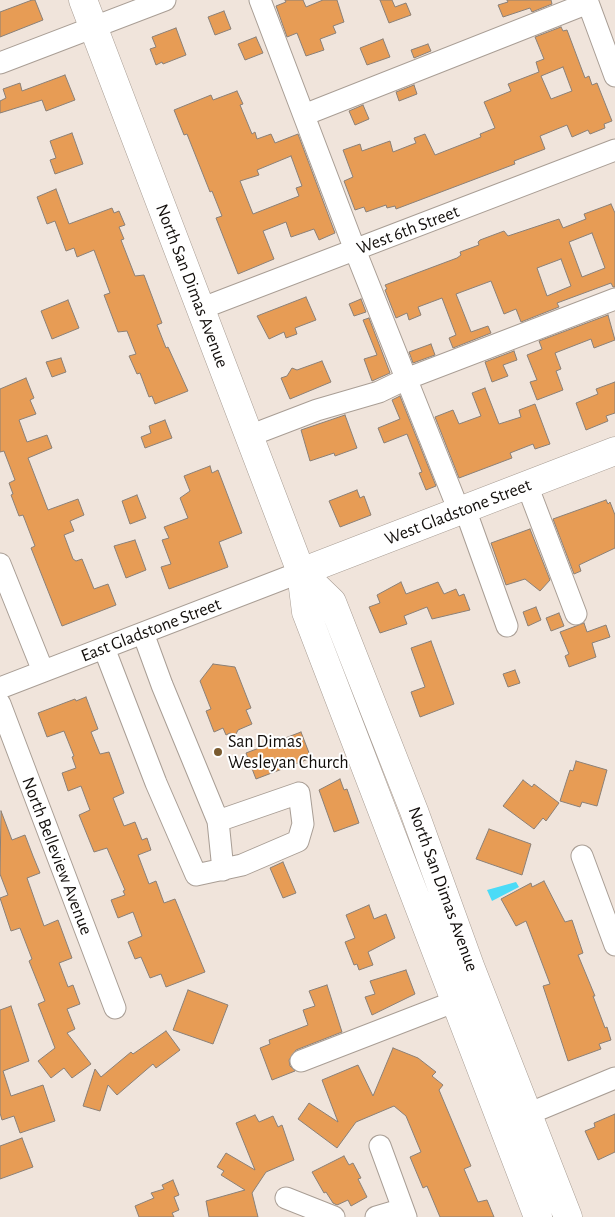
<!DOCTYPE html>
<html>
<head>
<meta charset="utf-8">
<style>
	body { margin:0 }
	canvas { display:block; background:#f0e4db }
</style>
</head>
<body>
<canvas width="615" height="1217"></canvas>
<script>
const context = document.querySelector('canvas').getContext('2d');
context.lineJoin = 'round';
function fillPath(path, color) {
  context.fillStyle = color;
  context.fill(path, 'evenodd');
}
function toPath(rows) {
  const path = new Path2D();
  for (const r of rows) {
    path.moveTo(r[0], r[1]);
    for (let i = 2; i < r.length; i += 2) path.lineTo(r[i], r[i + 1]);
  }
  return path;
}
function strokePath(path, color, width, dash) {
  context.strokeStyle = color;
  context.lineWidth = width;
  context.lineCap = dash ? 'butt' : 'round';
  context.setLineDash(dash || []);
  context.stroke(path);
}
function label(font, color, halo, rows, align = 'center') {
  context.font = font + ' "Alegreya Sans",sans-serif';
  context.lineWidth = 4;
  context.setLineDash([]);
  context.textBaseline = 'middle';
  context.strokeStyle = halo;
  context.fillStyle = color;
  for (const [text, x, y, turn = 0] of rows) {
    context.save();
    context.translate(x, y);
    context.rotate((+turn || 0) * Math.PI / 180);
    context.textAlign = isNaN(turn) ? turn : align;
    if (halo) context.strokeText(text, 0, 0);
    context.fillText(text, 0, 0);
    context.restore();
  }
}
fillPath(toPath([
	[516,882,519,887,492,901,487,890]
]), '#4bdbf7');
const building = toPath([
	[32,0,35,0,43,20,0,37,0,12,32,0],
	[285,0,303,0,306,7,323,0,337,0,344,22,333,26,336,33,320,39,324,50,306,56,297,33,287,37,276,6,286,2,285,0],
	[380,0,392,0,395,7,406,3,411,15,389,23,380,0],
	[507,0,551,0,552,4,532,12,530,8,503,17,498,5,508,2,507,0],
	[224,11,231,29,215,35,208,17,224,11],
	[561,27,563,31,567,30,585,78,589,76,592,85,597,83,612,121,604,124,605,128,590,134,588,130,572,137,567,125,540,136,545,149,514,161,515,164,396,209,395,206,387,208,386,205,366,212,364,207,355,210,344,181,353,177,343,150,360,144,362,151,390,141,393,152,416,143,414,138,425,134,435,155,481,137,480,134,495,128,484,102,511,91,508,84,539,72,536,62,544,59,535,37,561,27],
	[563,67,572,91,551,99,541,76,563,67],
	[176,28,186,55,163,64,162,62,156,65,150,49,156,47,152,37,176,28],
	[256,37,263,53,245,60,238,44,256,37],
	[383,39,390,57,367,65,360,48,383,39],
	[428,44,431,51,414,58,411,50,428,44],
	[65,75,75,100,46,111,42,100,0,113,0,101,6,98,3,89,20,83,22,91,65,75],
	[414,85,417,94,399,101,396,92,414,85],
	[237,91,243,104,240,105,252,134,255,132,257,139,271,134,275,143,298,134,335,233,319,240,314,229,291,237,286,222,263,231,274,259,238,274,216,218,222,216,212,191,210,192,187,134,184,135,174,110,211,95,213,100,237,91],
	[291,156,302,186,296,188,299,196,253,214,240,181,259,175,257,170,291,156],
	[363,105,369,119,355,125,349,111,363,105],
	[72,133,83,164,55,174,50,160,56,158,50,141,72,133],
	[56,189,69,224,112,208,114,213,119,211,125,225,119,227,124,239,121,240,135,276,144,275,162,323,157,325,166,348,168,347,188,391,155,404,152,396,149,397,140,373,137,374,129,356,136,354,127,331,118,332,104,295,110,293,94,250,77,257,74,248,66,251,55,221,47,224,37,197,56,189],
	[611,204,615,213,615,287,613,287,611,283,557,303,559,307,521,322,516,309,504,314,491,281,456,294,471,332,488,326,491,333,453,348,449,338,456,335,442,298,418,307,421,315,409,320,407,313,396,318,385,290,387,289,385,285,457,258,461,255,460,252,479,245,478,242,480,240,504,231,508,236,559,219,563,228,586,219,584,214,611,204],
	[592,233,605,268,582,277,569,242,592,233],
	[561,259,571,286,547,296,537,268,561,259],
	[306,297,316,320,295,328,297,334,286,338,284,332,269,339,257,316,306,297],
	[361,299,366,312,354,316,349,304,361,299],
	[68,300,79,328,52,339,41,311,68,300],
	[608,315,615,340,594,348,591,339,555,353,561,369,556,371,563,390,537,400,530,382,537,380,527,355,542,349,539,341,608,315],
	[369,318,390,373,372,381,364,359,377,355,363,320,369,318],
	[431,344,435,355,413,363,409,352,431,344],
	[514,351,517,360,503,365,508,376,492,382,485,362,514,351],
	[61,358,66,372,52,377,46,362,61,358],
	[322,361,331,382,290,399,281,378,287,376,292,368,297,370,322,361],
	[26,378,34,398,30,400,36,414,19,420,27,442,47,435,52,448,28,458,48,510,78,499,84,515,70,521,74,531,64,535,73,559,76,561,82,559,94,589,108,584,116,605,62,626,31,548,35,546,23,515,19,516,11,495,13,494,9,483,15,480,4,451,0,452,0,389,26,378],
	[615,382,615,413,606,416,608,421,586,430,576,403,598,394,596,389,615,382],
	[485,388,499,424,521,417,519,410,535,404,550,444,535,449,533,444,510,453,512,458,459,478,435,417,453,410,459,424,481,416,472,393,485,388],
	[400,396,436,486,426,490,419,473,422,472,407,434,384,443,378,428,400,419,392,400,400,396],
	[345,415,357,448,335,456,334,453,310,461,301,430,345,415],
	[165,420,172,438,145,448,141,437,151,433,149,426,165,420],
	[210,466,212,473,218,470,242,533,219,542,228,567,169,589,161,567,171,564,162,540,169,538,164,527,188,518,180,498,190,491,184,476,210,466],
	[357,490,360,498,364,496,371,515,340,527,329,501,357,490],
	[137,495,146,518,130,524,122,501,137,495],
	[606,500,608,504,610,502,615,515,615,548,579,565,581,571,574,574,553,519,606,500],
	[530,529,550,580,540,591,525,579,506,585,491,543,530,529],
	[135,540,146,570,126,578,114,546,135,540],
	[401,582,406,594,438,582,444,594,456,589,459,596,464,594,470,610,432,619,427,607,404,616,407,624,380,633,369,607,380,603,377,595,401,582],
	[536,607,541,620,528,626,523,612,536,607],
	[559,613,564,626,551,631,546,618,559,613],
	[584,623,587,632,606,625,610,637,592,643,596,657,569,667,565,656,569,654,560,632,584,623],
	[431,641,454,704,420,717,411,692,425,687,411,648,431,641],
	[213,664,235,667,251,708,246,710,252,724,238,730,235,736,230,733,226,735,223,728,214,732,206,711,211,709,200,681,213,664],
	[515,670,520,683,508,687,503,674,515,670],
	[86,697,98,729,91,732,100,754,109,752,124,793,113,798,124,826,135,822,142,840,147,838,151,850,138,855,149,884,156,881,164,903,175,899,205,972,166,987,161,974,150,978,141,957,135,959,128,942,142,936,133,912,118,918,111,900,125,895,123,891,125,890,107,848,94,852,79,815,90,810,81,786,68,791,62,773,76,768,72,757,74,756,64,731,47,737,38,713,75,699,76,701,86,697],
	[301,732,311,758,256,779,246,753,301,732],
	[576,761,607,770,597,806,582,802,580,807,560,801,570,770,573,771,576,761],
	[340,779,344,790,347,789,359,823,334,832,319,790,340,779],
	[523,780,532,787,534,784,559,803,546,821,543,818,534,829,503,806,523,780],
	[1,811,12,840,25,835,33,856,40,873,27,878,44,926,58,920,72,958,59,963,68,987,73,985,80,1004,67,1009,75,1029,67,1033,91,1064,72,1078,64,1068,51,1078,38,1061,55,1048,38,1004,45,1001,29,961,32,959,20,928,11,931,0,898,8,895,0,874,1,811],
	[489,829,531,844,522,875,476,859,489,829],
	[283,862,296,893,283,898,270,868,283,862],
	[544,881,565,922,572,920,583,953,578,955,595,996,593,996,605,1028,607,1027,611,1040,599,1044,601,1049,568,1061,543,986,550,984,526,921,516,926,501,899,531,883,532,887,544,881],
	[369,905,374,919,386,914,395,938,368,952,373,965,359,970,357,964,354,965,345,942,355,938,346,915,369,905],
	[406,970,415,994,372,1015,365,997,375,994,370,981,406,970],
	[327,985,342,1032,296,1050,289,1060,290,1066,295,1071,272,1080,260,1048,270,1044,269,1040,308,1025,303,1010,315,1006,309,991,327,985],
	[188,990,228,1005,213,1044,173,1030,188,990],
	[11,1006,29,1061,3,1071,11,1096,43,1085,55,1121,20,1133,14,1116,2,1120,0,1113,0,1010,11,1006],
	[166,1031,180,1050,156,1068,153,1064,117,1095,108,1085,100,1111,83,1106,95,1069,101,1077,131,1052,133,1054,166,1031],
	[393,1048,418,1058,436,1072,432,1076,443,1085,439,1090,471,1166,464,1169,478,1202,487,1200,494,1217,440,1217,427,1186,423,1188,410,1157,421,1152,406,1116,394,1106,356,1122,337,1148,298,1119,309,1103,338,1122,322,1080,358,1065,373,1096,393,1048],
	[615,1114,615,1152,598,1160,585,1131,595,1127,594,1123,615,1114],
	[255,1115,259,1122,273,1116,278,1127,282,1125,294,1160,266,1172,252,1193,258,1217,209,1217,206,1201,245,1190,221,1175,224,1171,217,1167,226,1153,255,1170,236,1123,255,1115],
	[22,1138,33,1167,0,1179,0,1146,22,1138],
	[344,1156,349,1165,353,1163,361,1178,358,1179,367,1197,351,1206,348,1200,337,1205,333,1203,326,1192,324,1193,312,1172,344,1156],
	[173,1180,179,1195,174,1197,179,1210,172,1213,174,1217,139,1217,135,1206,154,1198,151,1193,164,1189,162,1185,173,1180]
]);
fillPath(building, '#e79c55');
strokePath(building, '#8b8077', 1);
const minor = toPath([
	[260,0,355,250,459,511],
	[587,0,615,76],
	[0,63,165,0],
	[304,115,588,3],
	[200,309,615,150],
	[249,436,317,410,379,392,406,379,615,299],
	[527,485,576,614],
	[465,509,507,626],
	[0,564,43,671],
	[104,648,156,783,196,875,242,865,298,841,303,824,299,793,218,821,162,685,143,633],
	[0,688,301,572],
	[0,704,115,1008],
	[218,821,223,870],
	[582,856,615,945],
	[301,1061,469,996],
	[528,1114,615,1078],
	[380,1146,406,1217],
	[286,1198,334,1217],
	[376,1217,403,1209]
]);
const major = toPath([
	[83,0,301,572,306,612,538,1217],
	[301,572,332,602,414,811,470,966,568,1217],
	[301,572,615,451]
]);
strokePath(minor, '#a99e95', 23);
strokePath(major, '#a99e95', 29);
strokePath(minor, '#fff', 21);
strokePath(major, '#fff', 28);
for (const [x, y, r, color] of [
	[218,752,5,"#7a5b30"]
]) {
  const dot = new Path2D();
  dot.arc(x, y, r, 0, 2 * Math.PI);
  context.fillStyle = color;
  context.fill(dot);
  strokePath(dot, '#fff', 2);
}
label('18px', '#120e0b', '#fff', [
	["West 6th Street",408,230,-21],
	["North San Dimas Avenue",192,286,69],
	["West Gladstone Street",458,512,-21],
	["East Gladstone Street",151,630,-21],
	["North Belleview Avenue",57,856,69],
	["North San Dimas Avenue",443,889,70]
]);
label('18px', '#120e0b', '#fff', [
	["San Dimas",228,742],
	["Wesleyan Church",228,763]
], 'left');
</script>
</body>
</html>
